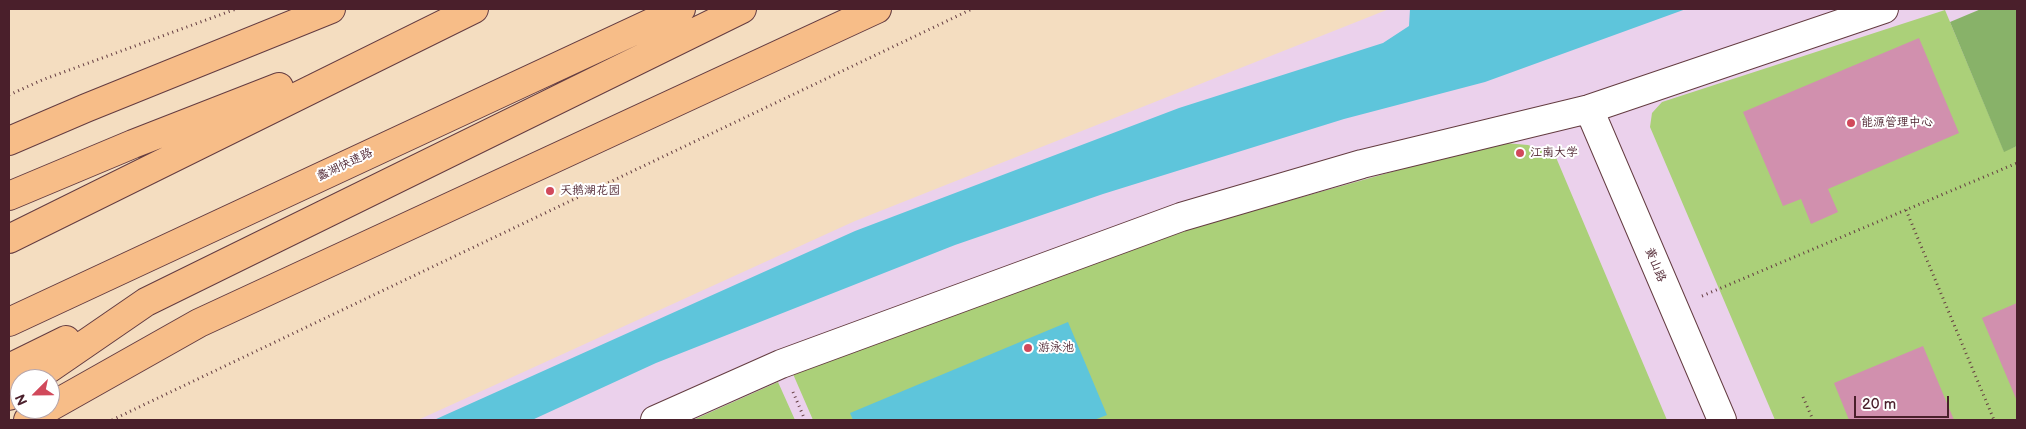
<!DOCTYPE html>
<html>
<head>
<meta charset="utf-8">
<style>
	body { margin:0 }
	#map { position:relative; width:2026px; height:429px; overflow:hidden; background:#f4ddc0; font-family:"Balsamiq Sans",sans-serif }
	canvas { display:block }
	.frame { position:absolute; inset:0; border:10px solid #4a1f2b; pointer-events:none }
	.north { position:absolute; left:10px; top:369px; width:50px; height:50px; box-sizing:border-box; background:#fff; border:1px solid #b7a5aa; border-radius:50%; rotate:247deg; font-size:14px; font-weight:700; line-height:20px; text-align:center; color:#4a1f2b }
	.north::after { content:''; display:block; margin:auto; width:18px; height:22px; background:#d1495b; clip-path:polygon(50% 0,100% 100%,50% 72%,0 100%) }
	.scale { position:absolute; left:1854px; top:396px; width:95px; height:22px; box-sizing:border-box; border:2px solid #4a1f2b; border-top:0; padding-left:6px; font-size:15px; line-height:18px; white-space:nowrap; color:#4a1f2b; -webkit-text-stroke:4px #fff; paint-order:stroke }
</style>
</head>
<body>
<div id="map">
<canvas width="2026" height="429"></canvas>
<div class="frame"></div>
<div class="north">N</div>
<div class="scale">20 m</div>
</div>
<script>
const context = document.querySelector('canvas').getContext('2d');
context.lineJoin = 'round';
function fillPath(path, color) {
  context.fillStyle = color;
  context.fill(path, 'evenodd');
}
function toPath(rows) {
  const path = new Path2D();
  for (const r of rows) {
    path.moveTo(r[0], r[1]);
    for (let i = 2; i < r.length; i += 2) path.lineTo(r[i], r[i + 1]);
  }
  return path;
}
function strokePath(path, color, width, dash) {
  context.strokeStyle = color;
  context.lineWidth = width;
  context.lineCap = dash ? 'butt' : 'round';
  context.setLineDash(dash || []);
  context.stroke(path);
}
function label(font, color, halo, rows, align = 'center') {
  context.font = font + ' "Balsamiq Sans","LXGW WenKai TC",sans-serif';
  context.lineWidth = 4;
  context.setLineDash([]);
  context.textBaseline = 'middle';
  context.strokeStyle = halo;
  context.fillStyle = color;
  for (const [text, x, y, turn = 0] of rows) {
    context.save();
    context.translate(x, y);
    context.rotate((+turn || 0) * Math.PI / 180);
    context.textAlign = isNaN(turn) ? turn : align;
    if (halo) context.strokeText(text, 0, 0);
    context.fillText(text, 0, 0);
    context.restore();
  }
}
fillPath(toPath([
	[1389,9,2017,9,2017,420,418,420,855,221]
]), '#ebd1ec');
fillPath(toPath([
	[1945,10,2004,151,2017,146,2017,420,1775,420,1650,127,1652,113,1662,102],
	[1505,143,1528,145,1555,155,1667,420,813,420,793,374,1088,263,1209,223,1438,159],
	[778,382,795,420,693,420]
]), '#abd079');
fillPath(toPath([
	[1981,9,2017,9,2017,146,2004,152,1950,22]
]), '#88b269');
fillPath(toPath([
	[1410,9,1686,9,1485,82,1344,119,1103,194,955,245,656,363,532,420,434,420,855,231,1179,108,1383,43,1409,26],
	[1068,322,1107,415,1094,420,853,420,850,413]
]), '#5ec5db');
fillPath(toPath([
	[1919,38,1959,133,1828,189,1838,212,1811,224,1801,199,1783,206,1743,112],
	[2017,303,2017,401,1982,318],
	[1923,346,1954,420,1849,420,1834,383]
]), '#d190ae');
const minor = toPath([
	[1589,109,1722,420],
	[655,420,781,364,1181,217,1362,164,1589,109,1884,9]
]);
const major = toPath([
	[9,141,86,108,331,9],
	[50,407,199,323,877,9],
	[28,420,47,409]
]);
const highway = toPath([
	[9,196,133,144,279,87],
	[9,239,474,9],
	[9,322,681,9],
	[9,368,66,340],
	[34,379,146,302,742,9],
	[9,396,20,388]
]);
strokePath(minor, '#643c41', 30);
strokePath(major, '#643c41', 30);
strokePath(highway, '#643c41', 30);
strokePath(toPath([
	[9,95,42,80,236,9],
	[1906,210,1994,420],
	[1702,296,2017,163],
	[793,392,805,420],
	[1803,397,1813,420],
	[112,420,972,9]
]), '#643c41', 3, [1, 4]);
strokePath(minor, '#fff', 28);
strokePath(major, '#f7bd88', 28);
strokePath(highway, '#f7bd88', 28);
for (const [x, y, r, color] of [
	[1851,123,5,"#d1495b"],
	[1520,153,5,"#d1495b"],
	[550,191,5,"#d1495b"],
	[1028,348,5,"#d1495b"]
]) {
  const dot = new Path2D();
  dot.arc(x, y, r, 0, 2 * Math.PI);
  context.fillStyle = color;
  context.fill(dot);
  strokePath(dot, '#fff', 2);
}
label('12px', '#4a1f2b', '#fff', [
	["能源管理中心",1861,123],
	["江南大学",1530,153],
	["天鹅湖花园",560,191],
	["游泳池",1038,348]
], 'left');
label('12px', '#4a1f2b', '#fff', [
	["蠡湖快速路",345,165,-25],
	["黄山路",1655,265,67]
]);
</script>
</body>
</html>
